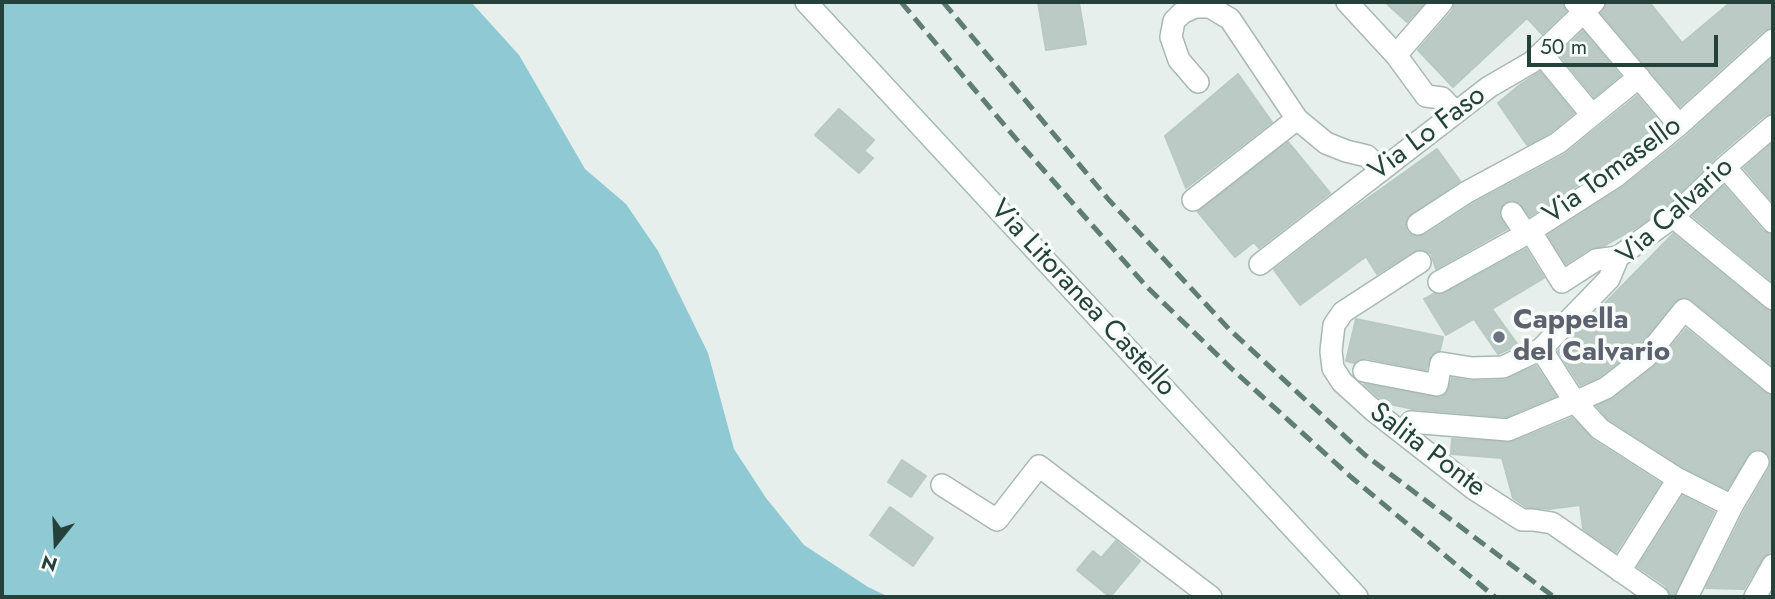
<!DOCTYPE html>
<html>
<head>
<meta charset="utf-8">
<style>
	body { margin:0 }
	#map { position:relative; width:1775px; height:599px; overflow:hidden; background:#e6efeb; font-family:Jost,sans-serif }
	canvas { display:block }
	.frame { position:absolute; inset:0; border:4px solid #24423a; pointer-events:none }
	.north { position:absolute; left:21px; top:508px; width:70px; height:70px; -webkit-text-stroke:5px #f7fbf9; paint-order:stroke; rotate:198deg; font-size:19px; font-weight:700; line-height:28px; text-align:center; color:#24423a }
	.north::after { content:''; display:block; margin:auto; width:24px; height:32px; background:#24423a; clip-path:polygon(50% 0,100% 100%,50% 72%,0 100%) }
	.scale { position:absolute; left:1527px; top:35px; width:191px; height:32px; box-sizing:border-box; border:4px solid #24423a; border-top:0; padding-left:9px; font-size:21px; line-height:24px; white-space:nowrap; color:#24423a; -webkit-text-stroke:5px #f7fbf9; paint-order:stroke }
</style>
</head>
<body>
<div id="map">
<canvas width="1775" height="599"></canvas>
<div class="frame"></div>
<div class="north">N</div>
<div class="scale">50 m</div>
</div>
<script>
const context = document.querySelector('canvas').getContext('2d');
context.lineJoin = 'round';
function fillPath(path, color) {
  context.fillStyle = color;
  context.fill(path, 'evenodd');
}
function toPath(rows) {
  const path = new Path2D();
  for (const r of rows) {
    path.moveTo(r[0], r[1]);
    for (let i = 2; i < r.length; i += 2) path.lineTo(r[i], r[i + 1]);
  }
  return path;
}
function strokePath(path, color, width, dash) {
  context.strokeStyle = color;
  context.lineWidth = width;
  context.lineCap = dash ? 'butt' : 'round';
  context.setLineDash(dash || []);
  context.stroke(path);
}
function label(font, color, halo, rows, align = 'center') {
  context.font = font + ' Jost,sans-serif';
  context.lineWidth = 7;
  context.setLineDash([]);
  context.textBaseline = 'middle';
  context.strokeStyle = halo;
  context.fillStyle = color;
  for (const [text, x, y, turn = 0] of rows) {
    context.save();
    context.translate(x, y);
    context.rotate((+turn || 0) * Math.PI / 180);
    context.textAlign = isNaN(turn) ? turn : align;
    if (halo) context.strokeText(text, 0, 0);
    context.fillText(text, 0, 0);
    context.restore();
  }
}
fillPath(toPath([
	[2,2,471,2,519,55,585,169,626,204,658,251,708,353,734,449,766,498,804,545,868,587,889,597,2,597]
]), '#8ec9d4');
const building = toPath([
	[1038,2,1079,2,1086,44,1046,50,1038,2],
	[1385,2,1425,2,1407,22,1385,2],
	[1455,2,1562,2,1566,11,1542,34,1527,18,1453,87,1418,50,1452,11,1455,2],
	[1607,2,1649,2,1682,43,1731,2,1773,2,1773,27,1764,30,1680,106,1601,13,1607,2],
	[1583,31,1620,76,1594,97,1559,54,1583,31],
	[1773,57,1773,113,1764,116,1716,157,1665,207,1639,226,1604,246,1589,249,1566,264,1548,235,1623,187,1688,135,1773,57],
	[1540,72,1574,113,1551,132,1527,145,1498,103,1521,84,1540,72],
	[1238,74,1272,122,1186,188,1165,136,1238,74],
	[1637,96,1660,123,1607,166,1530,216,1518,202,1505,202,1501,207,1499,215,1507,229,1436,269,1431,254,1425,250,1419,249,1377,274,1367,258,1368,255,1300,305,1274,270,1346,214,1437,149,1460,181,1407,218,1405,225,1407,232,1413,236,1425,235,1474,203,1564,155,1637,96],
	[839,109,874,140,864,151,873,158,859,173,815,135,839,109],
	[1288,142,1330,193,1259,248,1254,242,1235,257,1198,212,1288,142],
	[1773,143,1773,202,1744,168,1773,143],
	[1724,186,1763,231,1773,235,1773,282,1693,216,1724,186],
	[1673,234,1765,309,1773,312,1773,366,1692,300,1685,297,1674,302,1637,348,1599,377,1580,385,1558,351,1673,234],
	[1526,249,1544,278,1492,309,1518,345,1498,354,1474,319,1446,335,1424,299,1433,294,1445,293,1526,249],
	[1356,319,1443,337,1440,350,1431,355,1426,370,1366,358,1354,363,1346,361,1356,319],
	[1686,329,1765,393,1773,396,1773,549,1762,559,1744,589,1706,588,1744,512,1769,469,1771,461,1769,455,1759,449,1751,451,1727,489,1684,468,1608,419,1597,406,1614,398,1654,367,1686,329],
	[1536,366,1556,396,1506,417,1413,409,1385,403,1364,384,1441,398,1447,393,1452,378,1472,381,1504,380,1536,366],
	[1572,418,1593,440,1660,483,1616,552,1583,529,1580,505,1549,509,1526,507,1513,498,1502,458,1451,454,1452,439,1512,442,1572,418],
	[902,460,926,476,911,497,888,482,902,460],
	[1683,496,1714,512,1674,597,1671,597,1666,586,1638,567,1683,496],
	[890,507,933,538,913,566,870,535,890,507],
	[1116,541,1140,561,1110,597,1077,570,1093,551,1101,558,1116,541]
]);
fillPath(building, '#bbcac4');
strokePath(building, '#b8c9c2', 2);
const minor = toPath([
	[1347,2,1396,55,1426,96,1442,98,1455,112],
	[1575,2,1679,125],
	[1541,53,1592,115],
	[1396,55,1442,2],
	[1198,82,1179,60,1171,37,1174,21,1182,13,1195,7,1210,7,1230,19,1297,119,1326,143,1346,151,1367,156,1381,170],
	[1725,167,1773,222],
	[1193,200,1297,119],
	[1512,213,1526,234],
	[1673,217,1773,299],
	[1418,224,1467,192,1558,143,1639,77],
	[1536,240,1562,282,1596,260,1618,257],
	[1420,262,1343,312,1334,325,1331,351,1333,368,1342,382,1374,411,1474,489,1522,520,1533,520,1552,523,1658,597],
	[1260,264,1489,87,1532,62,1594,2],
	[1439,282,1526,234,1615,177,1679,125,1773,40],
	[1541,349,1575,402,1600,429,1678,479,1732,506],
	[1364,371,1437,385,1441,363,1472,368,1503,367,1541,349,1609,279,1618,257,1673,217,1725,167,1773,126],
	[1403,432,1411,422,1508,430,1575,402,1606,388,1646,357,1684,310,1773,383],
	[942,485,997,520,1039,466,1211,597],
	[1620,571,1678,479],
	[1687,597,1732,506,1758,462]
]);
const tertiary = toPath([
	[1755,597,1773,565]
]);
const secondary = toPath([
	[806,2,1357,597]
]);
strokePath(minor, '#a8b8b2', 24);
strokePath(tertiary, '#a8b8b2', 24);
strokePath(secondary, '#a4bbb3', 24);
strokePath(minor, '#fff', 21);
strokePath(tertiary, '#fff', 21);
strokePath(secondary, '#fff', 21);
strokePath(toPath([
	[901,2,1017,140,1146,286,1233,370,1351,477,1495,597],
	[943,2,1109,200,1229,329,1365,455,1554,597]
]), '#5f7d75', 5, [14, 7]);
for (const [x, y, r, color] of [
	[1499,337,7,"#6b7280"]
]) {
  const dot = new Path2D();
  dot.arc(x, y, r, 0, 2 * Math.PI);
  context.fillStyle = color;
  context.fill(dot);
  strokePath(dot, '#f7fbf9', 2.5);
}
label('28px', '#24423a', '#f7fbf9', [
	["Via Lo Faso",1428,134,-37],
	["Via Tomasello",1613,171,-36],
	["Via Calvario",1676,212,-42],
	["Via Litoranea Castello",1082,299,47],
	["Salita Ponte",1427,451,37]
]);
label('bold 28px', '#5b616d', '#f7fbf9', [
	["Cappella",1513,321],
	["del Calvario",1513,353]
], 'left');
</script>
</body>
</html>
